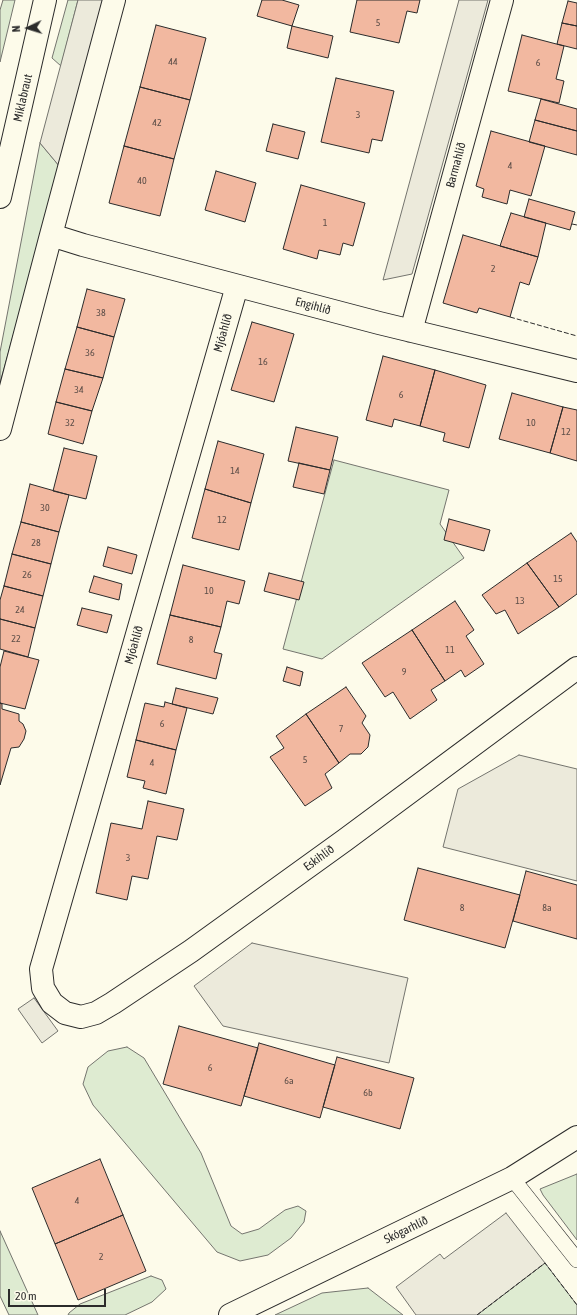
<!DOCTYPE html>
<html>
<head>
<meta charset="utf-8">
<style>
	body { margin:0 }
	#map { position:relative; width:577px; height:1315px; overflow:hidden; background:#fdfbea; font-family:"Asap Condensed",sans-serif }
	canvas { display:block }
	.north { position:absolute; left:8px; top:8px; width:40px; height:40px; -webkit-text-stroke:3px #fdfbea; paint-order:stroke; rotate:266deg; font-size:11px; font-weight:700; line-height:16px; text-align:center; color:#2b2b2b }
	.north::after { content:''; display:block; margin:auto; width:14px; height:18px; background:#2b2b2b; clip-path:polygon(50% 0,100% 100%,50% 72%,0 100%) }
	.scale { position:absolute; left:8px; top:1289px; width:98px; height:18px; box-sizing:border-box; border:2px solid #2b2b2b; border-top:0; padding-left:5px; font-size:12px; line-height:14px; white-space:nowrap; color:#2b2b2b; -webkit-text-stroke:3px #fdfbea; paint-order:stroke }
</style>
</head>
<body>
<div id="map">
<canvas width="577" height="1315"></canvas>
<div class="north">N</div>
<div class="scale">20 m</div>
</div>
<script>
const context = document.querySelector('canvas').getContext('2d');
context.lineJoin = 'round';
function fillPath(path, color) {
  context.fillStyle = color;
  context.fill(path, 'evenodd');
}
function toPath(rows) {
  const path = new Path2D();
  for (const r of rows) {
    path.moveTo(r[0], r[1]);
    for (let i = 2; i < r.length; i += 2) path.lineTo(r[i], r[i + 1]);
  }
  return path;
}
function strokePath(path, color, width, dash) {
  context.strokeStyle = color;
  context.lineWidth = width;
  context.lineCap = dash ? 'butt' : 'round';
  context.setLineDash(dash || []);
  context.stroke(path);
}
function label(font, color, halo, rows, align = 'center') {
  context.font = font + ' "Asap Condensed",sans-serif';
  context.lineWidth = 3;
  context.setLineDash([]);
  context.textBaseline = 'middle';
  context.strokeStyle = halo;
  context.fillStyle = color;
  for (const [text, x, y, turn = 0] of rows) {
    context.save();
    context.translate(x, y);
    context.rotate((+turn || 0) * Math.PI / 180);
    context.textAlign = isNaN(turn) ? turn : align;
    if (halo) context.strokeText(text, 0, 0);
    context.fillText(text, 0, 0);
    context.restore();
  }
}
const green = toPath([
	[3,0,15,0,0,62,0,10,3,0],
	[68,0,78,0,61,66,52,58,68,0],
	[40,143,60,167,0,383,0,352,40,143],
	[334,460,449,490,440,524,464,558,322,659,283,649,334,460],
	[127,1047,144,1058,201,1153,231,1226,242,1234,259,1229,285,1210,298,1206,306,1211,304,1222,291,1238,268,1255,240,1261,217,1252,93,1105,83,1084,88,1067,108,1051,127,1047],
	[577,1174,577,1240,543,1195,540,1189,577,1174],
	[0,1231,38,1315,9,1315,0,1296,0,1231],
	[545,1263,577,1305,577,1315,477,1315,545,1263],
	[151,1276,162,1280,166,1289,152,1302,125,1315,68,1315,69,1313,80,1304,151,1276],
	[368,1288,403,1315,275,1315,322,1293,368,1288]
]);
fillPath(green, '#deebd1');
strokePath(green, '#74746e', 1);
const parking = toPath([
	[78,0,103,0,60,167,40,143,78,0],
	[459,0,488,0,412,274,383,280,459,0],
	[519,755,577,769,577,881,443,847,458,789,519,755],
	[252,943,408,978,389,1063,223,1026,194,986,252,943],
	[34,998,58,1031,42,1043,18,1009,34,998],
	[506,1213,545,1263,477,1315,416,1315,396,1287,440,1254,444,1259,506,1213]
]);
fillPath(parking, '#eceadb');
strokePath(parking, '#74746e', 1);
const building = toPath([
	[262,0,282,0,299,5,292,26,257,16,262,0],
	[357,0,420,0,417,13,407,11,399,43,350,32,357,0],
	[568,1,577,3,577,26,562,23,568,1],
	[562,23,577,26,577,49,557,44,562,23],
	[156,25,206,38,190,100,140,87,156,25],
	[292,26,333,36,328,58,287,48,292,26],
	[522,35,564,46,556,79,564,81,559,103,508,91,522,35],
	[336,78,394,91,382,141,372,139,369,153,321,142,336,78],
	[140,87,190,100,174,159,124,146,140,87],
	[541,99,577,109,577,131,535,120,541,99],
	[535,120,577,131,577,155,529,142,535,120],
	[273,124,305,132,298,159,266,151,273,124],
	[491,131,545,146,531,196,510,190,507,204,482,197,484,189,476,186,491,131],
	[124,146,174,159,160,216,109,203,124,146],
	[216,171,256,183,245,222,205,210,216,171],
	[301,185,365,203,353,246,343,243,340,255,319,250,317,259,283,249,301,185],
	[529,199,575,212,570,230,524,217,529,199],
	[511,213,546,223,538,257,500,246,511,213],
	[463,235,538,257,529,285,520,282,510,317,479,308,477,313,443,303,463,235],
	[87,289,125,299,114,337,77,327,87,289],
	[252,322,294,334,274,402,231,390,252,322],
	[77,327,114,337,103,378,65,369,77,327],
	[383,356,435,370,420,426,394,419,392,427,366,420,383,356],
	[65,369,103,378,92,411,56,402,65,369],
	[435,370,486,385,469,448,443,441,445,433,420,426,435,370],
	[512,393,563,407,550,453,499,439,512,393],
	[56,402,92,411,83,444,48,434,56,402],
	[563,407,577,410,577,461,550,453,563,407],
	[296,427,338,437,330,470,288,461,296,427],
	[218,441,264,454,251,503,205,489,218,441],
	[64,448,97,456,86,499,53,491,64,448],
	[299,463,330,470,324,494,293,487,299,463],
	[30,484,69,495,59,532,21,522,30,484],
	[205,489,251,503,239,550,192,538,205,489],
	[449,519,490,530,484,551,444,540,449,519],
	[21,522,59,532,51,564,12,554,21,522],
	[571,533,577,542,577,594,559,607,527,563,571,533],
	[108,547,137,555,132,574,103,566,108,547],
	[12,554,51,564,43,596,4,586,12,554],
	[527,563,559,607,518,634,505,610,496,614,482,595,527,563],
	[183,565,245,581,239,604,227,601,221,627,170,615,183,565],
	[269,573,304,582,299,600,264,591,269,573],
	[94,576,122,584,119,600,89,592,94,576],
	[4,586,43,596,35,628,0,619,0,600,4,586],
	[455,601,474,630,466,636,484,664,465,677,461,670,445,681,412,630,455,601],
	[82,608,112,615,107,633,77,625,82,608],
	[170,615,221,627,214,652,222,654,216,679,157,664,170,615],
	[0,619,35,628,28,657,0,649,0,619],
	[412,630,445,681,431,690,437,700,410,719,393,692,385,697,362,663,412,630],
	[4,651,39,660,25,709,0,703,0,667,4,651],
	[287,667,303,672,300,686,283,681,287,667],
	[346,687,366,716,362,723,370,735,368,747,361,754,350,754,339,763,306,714,346,687],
	[176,688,218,698,213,714,172,704,176,688],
	[165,702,187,708,176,750,136,740,145,703,164,707,165,702],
	[0,703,2,704,2,709,19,714,19,721,23,724,26,731,24,739,19,747,11,748,0,785,0,703],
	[306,714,339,763,325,774,332,788,305,806,270,757,284,748,276,736,306,714],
	[136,740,176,750,166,794,143,788,145,781,127,777,136,740],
	[148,801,184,809,177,840,157,836,148,879,132,876,127,900,96,893,111,823,142,829,148,801],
	[418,868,520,895,505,948,404,920,418,868],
	[526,871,577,885,577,939,513,921,526,871],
	[179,1026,258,1048,241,1106,163,1084,179,1026],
	[259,1043,335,1065,320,1118,244,1096,259,1043],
	[337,1057,414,1078,400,1129,323,1107,337,1057],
	[100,1159,123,1215,55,1244,32,1188,100,1159],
	[123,1215,146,1271,78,1300,55,1244,123,1215]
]);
fillPath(building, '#f2b8a0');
strokePath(building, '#2b2b2b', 1);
const lane = toPath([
	[512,1178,577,1260]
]);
const street = toPath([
	[51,235,83,245,379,323,577,371],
	[237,286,41,969,43,988,52,1003,65,1013,81,1017,96,1013,113,1003,191,951,345,840,577,668],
	[411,331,502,0],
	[0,429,51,235,114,0],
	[230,1315,512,1178,577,1137]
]);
const highway = toPath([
	[0,197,45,0]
]);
strokePath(lane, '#2b2b2b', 16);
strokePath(street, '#2b2b2b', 24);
strokePath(highway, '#2b2b2b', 24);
strokePath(lane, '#fdfbea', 15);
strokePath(street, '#fdfbea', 22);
strokePath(highway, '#fdfbea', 22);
strokePath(toPath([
	[572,224,577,225],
	[510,317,577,336],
	[477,1315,545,1263,577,1305]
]), '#2b2b2b', 1, [5, 2]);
label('10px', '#5d4e48', null, [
	["5",378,23],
	["44",173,62],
	["6",538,63],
	["3",358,115],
	["42",157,123],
	["4",510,166],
	["40",142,181],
	["1",325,223],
	["2",493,269],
	["38",101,313],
	["36",90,353],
	["16",263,362],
	["34",79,390],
	["6",401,395],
	["32",70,423],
	["10",531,423],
	["12",566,432],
	["14",235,471],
	["30",45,508],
	["12",222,520],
	["28",36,543],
	["26",27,575],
	["15",558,579],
	["10",209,591],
	["13",520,601],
	["24",20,610],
	["22",16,639],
	["8",191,640],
	["11",450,650],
	["9",404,672],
	["6",162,724],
	["7",341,729],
	["5",305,760],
	["4",152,763],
	["3",128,858],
	["8",462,908],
	["8a",547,908],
	["6",210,1068],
	["6a",289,1081],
	["6b",368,1093],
	["4",77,1201],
	["2",101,1257]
]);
label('12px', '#2b2b2b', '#fdfbea', [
	["Miklabraut",23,98,-77],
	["Barmahlíð",456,165,-75],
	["Engihlíð",313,306,15],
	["Mjóahlíð",223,333,-74],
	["Mjóahlíð",134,645,-74],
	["Eskihlíð",319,858,-36],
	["Skógarhlíð",406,1230,-26]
]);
</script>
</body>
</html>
